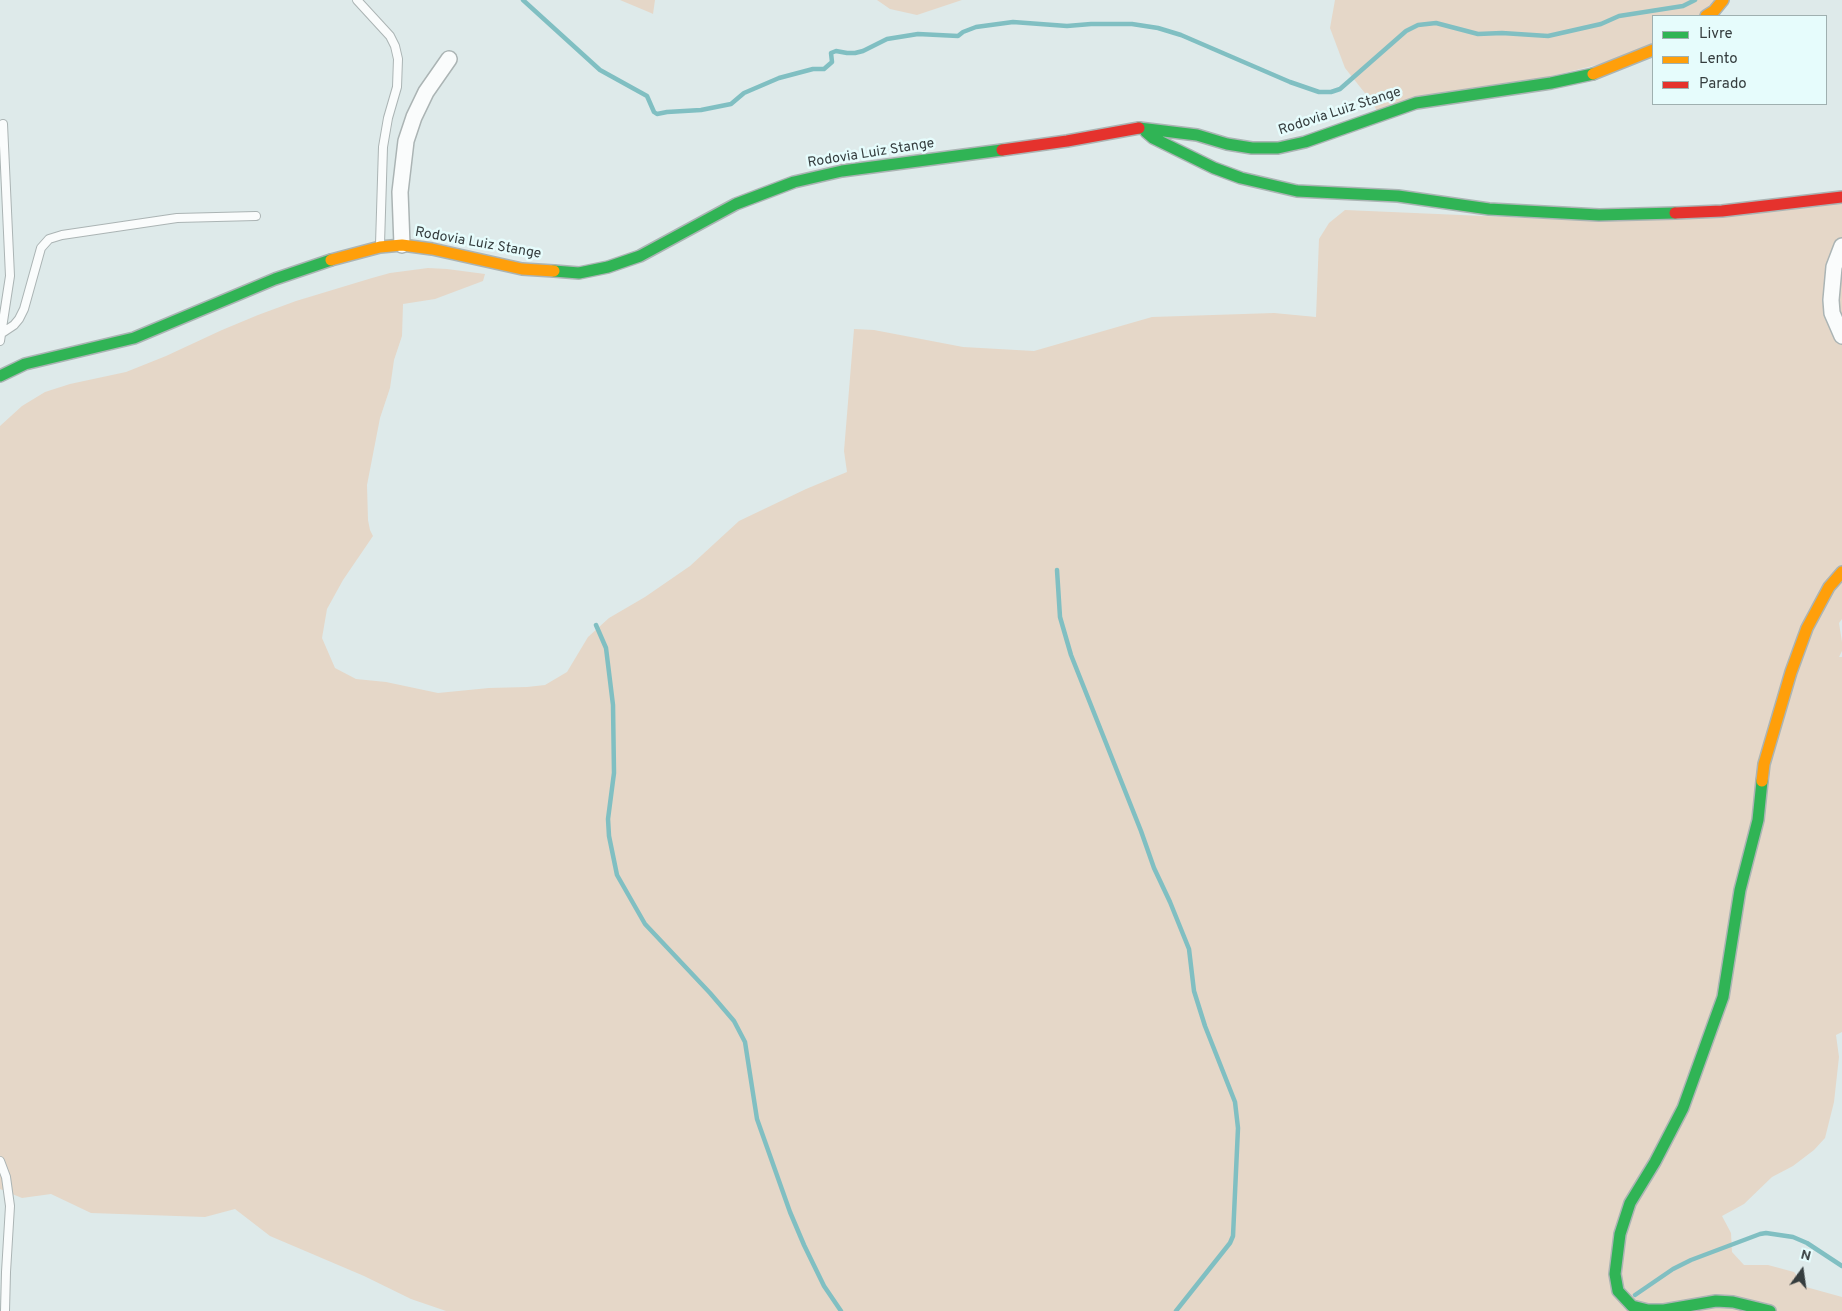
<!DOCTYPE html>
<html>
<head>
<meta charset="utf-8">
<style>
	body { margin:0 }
	#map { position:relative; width:1842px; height:1311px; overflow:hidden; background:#deeaea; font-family:Overpass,sans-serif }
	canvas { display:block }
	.legend { position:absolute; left:1652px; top:15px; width:175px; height:90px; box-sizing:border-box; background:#e6fcfc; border:1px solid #9fb0b0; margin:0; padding:6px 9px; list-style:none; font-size:15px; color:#353d3e }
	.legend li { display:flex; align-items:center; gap:10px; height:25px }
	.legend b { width:25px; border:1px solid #9fb0b0 }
	.north { position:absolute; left:1777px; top:1246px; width:50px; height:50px; -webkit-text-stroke:4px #e6fcfc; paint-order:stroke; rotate:14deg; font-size:14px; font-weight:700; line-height:20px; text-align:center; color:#353d3e }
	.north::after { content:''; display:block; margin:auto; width:18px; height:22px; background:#353d3e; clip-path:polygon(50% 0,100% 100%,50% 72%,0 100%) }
</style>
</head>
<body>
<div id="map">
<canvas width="1842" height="1311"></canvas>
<ul class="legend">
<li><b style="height:6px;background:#30b455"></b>Livre</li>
<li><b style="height:6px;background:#ff9f0a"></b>Lento</li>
<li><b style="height:6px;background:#e5322d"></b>Parado</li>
</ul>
<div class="north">N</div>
</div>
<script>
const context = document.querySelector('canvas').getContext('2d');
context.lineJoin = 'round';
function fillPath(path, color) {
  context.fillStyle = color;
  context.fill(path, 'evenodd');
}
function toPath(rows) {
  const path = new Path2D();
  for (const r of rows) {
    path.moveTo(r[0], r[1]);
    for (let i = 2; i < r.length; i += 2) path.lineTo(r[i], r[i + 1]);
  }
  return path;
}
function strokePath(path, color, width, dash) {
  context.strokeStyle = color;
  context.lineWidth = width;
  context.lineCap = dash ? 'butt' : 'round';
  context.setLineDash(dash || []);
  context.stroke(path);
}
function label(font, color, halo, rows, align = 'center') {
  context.font = font + ' Overpass,sans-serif';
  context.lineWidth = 5;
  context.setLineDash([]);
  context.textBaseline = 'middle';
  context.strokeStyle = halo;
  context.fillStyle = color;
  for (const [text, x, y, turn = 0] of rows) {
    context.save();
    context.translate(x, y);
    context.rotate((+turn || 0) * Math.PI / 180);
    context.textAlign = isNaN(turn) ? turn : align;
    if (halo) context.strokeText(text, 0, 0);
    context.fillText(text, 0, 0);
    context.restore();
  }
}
fillPath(toPath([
	[620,0,655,0,653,14,651,13],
	[877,0,962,0,917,15,890,9],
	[1335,0,1729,0,1715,16,1653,16,1653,51,1382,118,1368,97,1345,68,1330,28],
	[1842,202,1842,619,1839,623,1842,642,1842,651,1839,657,1842,657,1842,1032,1836,1035,1839,1057,1834,1102,1825,1138,1814,1150,1793,1166,1772,1177,1744,1204,1722,1216,1731,1233,1732,1252,1744,1265,1768,1265,1794,1272,1806,1287,1842,1297,1842,1311,446,1311,411,1299,364,1276,270,1236,235,1209,205,1217,91,1213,51,1194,22,1198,0,1189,0,426,22,406,45,392,70,384,126,372,166,356,222,330,258,315,296,301,372,278,390,273,428,268,447,269,485,274,483,281,435,299,403,304,402,336,394,360,390,388,380,418,367,485,368,520,370,530,373,536,343,580,327,609,322,638,335,668,356,679,386,682,438,693,489,688,527,687,545,685,567,672,588,637,609,618,645,597,690,566,739,521,806,489,847,472,844,451,854,329,874,330,963,347,1034,351,1152,317,1274,313,1316,317,1319,239,1329,223,1345,210,1599,221]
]), '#e5d7c8');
strokePath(toPath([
	[523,0,600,70,647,96,654,112,657,114,667,112,701,110,731,104,744,93,779,78,813,69,824,69,832,62,831,53,836,51,847,53,855,53,863,51,887,39,918,34,958,36,963,32,976,27,1013,22,1067,26,1091,24,1132,24,1158,28,1181,35,1290,82,1319,92,1331,92,1340,89,1406,31,1418,25,1436,23,1478,34,1502,33,1548,36,1601,24,1619,16,1683,6,1695,0],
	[1057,570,1060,617,1071,655,1141,831,1154,868,1170,902,1189,949,1194,991,1205,1026,1235,1102,1238,1128,1233,1236,1230,1243,1176,1311],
	[596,625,606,648,613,705,614,773,608,819,609,836,617,875,645,924,710,993,734,1021,745,1042,757,1119,790,1212,804,1245,824,1286,841,1311],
	[1635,1295,1673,1269,1691,1260,1760,1234,1766,1233,1793,1237,1807,1243,1842,1266]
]), '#80bfc2', 4.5);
const lane = toPath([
	[357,0,390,36,395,46,398,59,397,87,388,118,383,147,380,244],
	[2,333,14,325,19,319,24,309,41,248,49,239,62,235,177,218,256,216],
	[0,341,10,276,3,124],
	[0,1161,6,1177,10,1206,6,1272,5,1311]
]);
const street = toPath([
	[402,245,400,192,406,141,414,117,426,92,449,59],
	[1842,246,1834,267,1831,300,1832,313,1842,336]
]);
const fast = toPath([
	[1139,128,1197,135,1227,144,1252,148,1278,148,1305,142,1416,103,1551,83,1593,74],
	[1146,132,1153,138,1214,168,1241,178,1297,191,1398,196,1489,209,1599,215,1675,213],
	[554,271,579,273,608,267,640,256,736,204,794,182,842,171,1002,150],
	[0,376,25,364,134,338,275,279,331,260],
	[1762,781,1758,820,1740,890,1723,997,1683,1108,1655,1162,1630,1203,1620,1234,1615,1274,1618,1291,1632,1306,1648,1310,1664,1310,1716,1301,1733,1302,1770,1311]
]);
const slow = toPath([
	[1706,16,1714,11,1723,0],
	[1593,74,1653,50],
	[331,260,380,247,402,245,432,249,522,269,554,271],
	[1762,781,1764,764,1791,672,1807,628,1829,587,1842,572]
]);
const jam = toPath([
	[1002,150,1067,141,1139,128],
	[1675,213,1722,211,1842,197]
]);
strokePath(lane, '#abb4b4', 10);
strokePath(street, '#abb4b4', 18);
strokePath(fast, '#abb4b4', 14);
strokePath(slow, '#abb4b4', 14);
strokePath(jam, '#abb4b4', 14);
strokePath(lane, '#fafcfc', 8);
strokePath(street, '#fafcfc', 15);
strokePath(fast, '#30b455', 11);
strokePath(slow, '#ff9f0a', 11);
strokePath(jam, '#e5322d', 11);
label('14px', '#353d3e', '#e6fcfc', [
	["Rodovia Luiz Stange",1340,112,-18],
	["Rodovia Luiz Stange",871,154,-9],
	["Rodovia Luiz Stange",478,244,10]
]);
</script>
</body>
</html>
